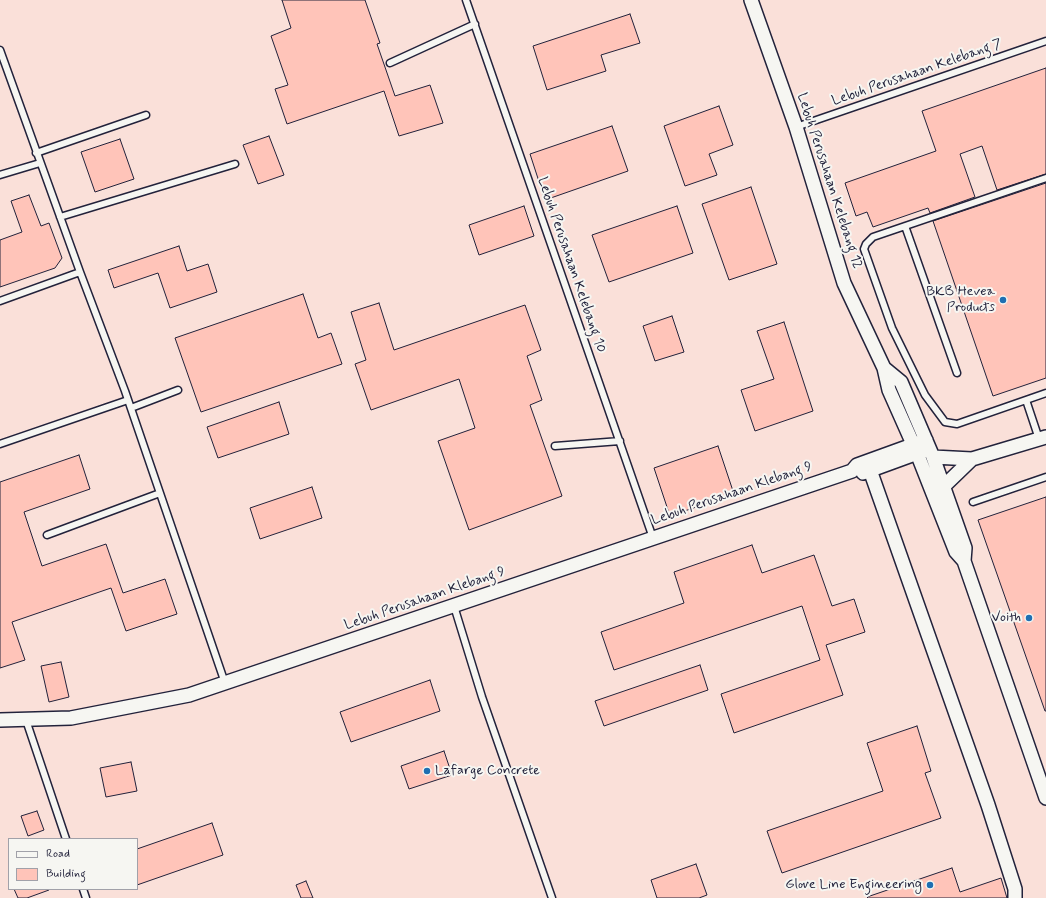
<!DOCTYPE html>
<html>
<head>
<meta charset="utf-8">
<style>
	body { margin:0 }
	#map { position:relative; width:1046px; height:898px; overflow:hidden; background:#f8ece7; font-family:Mynerve,sans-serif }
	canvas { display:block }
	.legend { position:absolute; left:8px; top:838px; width:130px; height:52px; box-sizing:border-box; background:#f6f6f2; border:1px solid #a1a1a9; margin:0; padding:5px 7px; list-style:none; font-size:12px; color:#22223b }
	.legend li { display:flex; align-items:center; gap:8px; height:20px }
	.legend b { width:20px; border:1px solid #a1a1a9 }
</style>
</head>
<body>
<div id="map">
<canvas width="1046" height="898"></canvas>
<ul class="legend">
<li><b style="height:5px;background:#f6f6f2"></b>Road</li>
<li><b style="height:11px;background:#ffc4b9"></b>Building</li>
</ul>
</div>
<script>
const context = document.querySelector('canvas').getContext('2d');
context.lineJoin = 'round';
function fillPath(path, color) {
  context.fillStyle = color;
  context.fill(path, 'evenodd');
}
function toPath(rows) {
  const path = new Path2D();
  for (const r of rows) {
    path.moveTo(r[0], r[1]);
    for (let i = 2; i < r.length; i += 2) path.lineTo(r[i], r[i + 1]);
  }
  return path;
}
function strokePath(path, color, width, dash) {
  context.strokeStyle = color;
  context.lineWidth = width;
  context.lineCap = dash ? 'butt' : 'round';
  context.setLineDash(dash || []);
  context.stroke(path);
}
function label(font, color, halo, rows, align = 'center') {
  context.font = font + ' Mynerve,sans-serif';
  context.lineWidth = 4;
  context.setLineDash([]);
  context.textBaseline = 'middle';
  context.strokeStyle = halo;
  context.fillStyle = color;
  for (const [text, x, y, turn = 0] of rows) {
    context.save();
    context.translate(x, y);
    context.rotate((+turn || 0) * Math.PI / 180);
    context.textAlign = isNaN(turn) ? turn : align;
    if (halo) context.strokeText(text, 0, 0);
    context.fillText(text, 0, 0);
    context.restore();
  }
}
fillPath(toPath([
	[0,0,1046,0,1046,898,0,898],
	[9,839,137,839,137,889,9,889]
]), '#fae0d9');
const building = toPath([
	[282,0,365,0,380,43,377,44,395,96,430,85,443,123,399,136,384,91,287,124,275,89,288,85,271,36,291,28,282,0],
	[630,14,640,43,601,55,606,71,547,90,533,46,630,14],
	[1046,68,1046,174,997,190,982,146,960,154,975,197,930,213,928,208,873,227,867,212,856,216,845,183,936,151,922,111,1046,68],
	[719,106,733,145,709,154,717,175,685,186,664,126,719,106],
	[612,126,628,171,545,200,530,154,612,126],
	[269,136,284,175,258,184,243,145,269,136],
	[120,139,134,179,95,192,81,152,120,139],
	[1046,183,1046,378,993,396,933,221,1046,183],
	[751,187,777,264,729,280,702,204,751,187],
	[29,195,41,226,49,223,62,258,55,268,0,287,0,240,22,232,11,201,29,195],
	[524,206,534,236,479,255,469,225,524,206],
	[677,206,693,253,609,282,592,235,677,206],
	[179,246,187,271,208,264,217,292,170,308,158,273,114,288,108,270,179,246],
	[303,294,318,338,331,333,342,364,201,412,175,338,303,294],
	[379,303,394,350,525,305,541,350,527,356,542,400,530,405,562,496,469,530,438,441,475,428,459,379,371,410,355,364,366,360,351,312,379,303],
	[672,316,684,352,655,361,643,326,672,316],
	[784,322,813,411,755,431,741,390,774,379,757,331,784,322],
	[279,402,289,434,218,458,207,427,279,402],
	[718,446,734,494,670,516,654,468,718,446],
	[79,455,90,489,24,512,42,566,106,544,123,593,165,579,177,614,126,631,111,588,12,622,25,660,0,668,0,482,79,455],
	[312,487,322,518,260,539,250,508,312,487],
	[1046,497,1046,711,1045,711,978,520,1046,497],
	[752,545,762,573,814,555,832,606,854,599,865,632,826,645,843,695,734,733,721,694,820,660,802,606,614,670,601,632,684,603,674,572,752,545],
	[61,662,69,697,49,702,41,666,61,662],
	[700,665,708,690,604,726,595,701,700,665],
	[430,680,440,711,351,742,340,712,430,680],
	[917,726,931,771,925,773,941,818,782,873,767,831,883,791,867,743,917,726],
	[444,751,452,775,409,789,401,766,444,751],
	[131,762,137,791,106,797,100,768,131,762],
	[37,811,44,830,28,836,21,816,37,811],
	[212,823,223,855,137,885,137,849,212,823],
	[696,864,707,895,699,898,657,898,651,880,696,864],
	[952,868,960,892,1001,878,1007,898,868,898,867,897,952,868],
	[306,881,313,898,301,898,296,885,306,881],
	[14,889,49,889,49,890,27,898,18,898,14,889]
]);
fillPath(building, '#ffc4b9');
strokePath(building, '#22223b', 1);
const lane = toPath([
	[466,0,653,538],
	[0,50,80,272,125,391,225,683],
	[390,63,475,24],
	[796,127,1046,41],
	[36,153,146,115],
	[0,175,40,163],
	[1046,178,873,237,866,244,864,249,892,328,925,395,945,422,957,424,1046,393],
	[60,217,235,164],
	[905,226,957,373],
	[0,301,80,272],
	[1026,400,1039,439],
	[131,408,178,390],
	[0,444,128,400],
	[555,446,620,441],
	[973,502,1046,477],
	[47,535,160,493],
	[454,606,482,697,552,898],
	[26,720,66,839],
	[83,889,86,898]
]);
const street = toPath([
	[751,0,796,127,844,283,884,368,889,390,917,453,956,552,964,561],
	[884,368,901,382,933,457,965,548,964,561,1046,798],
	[933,457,972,459,1046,437],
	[870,470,988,805,1015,889,1015,898],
	[863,473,926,450],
	[943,487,972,459],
	[0,720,71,718,189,695,852,471,857,465,926,440]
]);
strokePath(lane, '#22223b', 9);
strokePath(street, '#22223b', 16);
strokePath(lane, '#f6f6f2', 6);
strokePath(street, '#f6f6f2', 13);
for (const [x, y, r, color] of [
	[1003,300,4,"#1f6fb2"],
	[1029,618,4,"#1f6fb2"],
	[427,771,4,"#1f6fb2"],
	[930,885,4,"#1f6fb2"]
]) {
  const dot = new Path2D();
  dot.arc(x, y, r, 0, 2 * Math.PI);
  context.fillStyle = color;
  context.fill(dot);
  strokePath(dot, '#f6f6f2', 1.5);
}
label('14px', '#22223b', '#f6f6f2', [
	["Lebuh Perusahaan Kelebang 7",917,73,-19],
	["Lebuh Perusahaan Kelebang 12",829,181,72],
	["Lebuh Perusahaan Kelebang 10",571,265,71],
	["Lebuh Perusahaan Klebang 9",732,494,-19],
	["Lebuh Perusahaan Klebang 9",425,599,-19]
]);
label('14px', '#22223b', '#f6f6f2', [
	["BKB Hevea",995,292],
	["Products",995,308],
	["Voith",1021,618],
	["Lafarge Concrete",435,771,"left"],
	["Glove Line Engineering",922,885]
], 'right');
</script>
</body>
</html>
